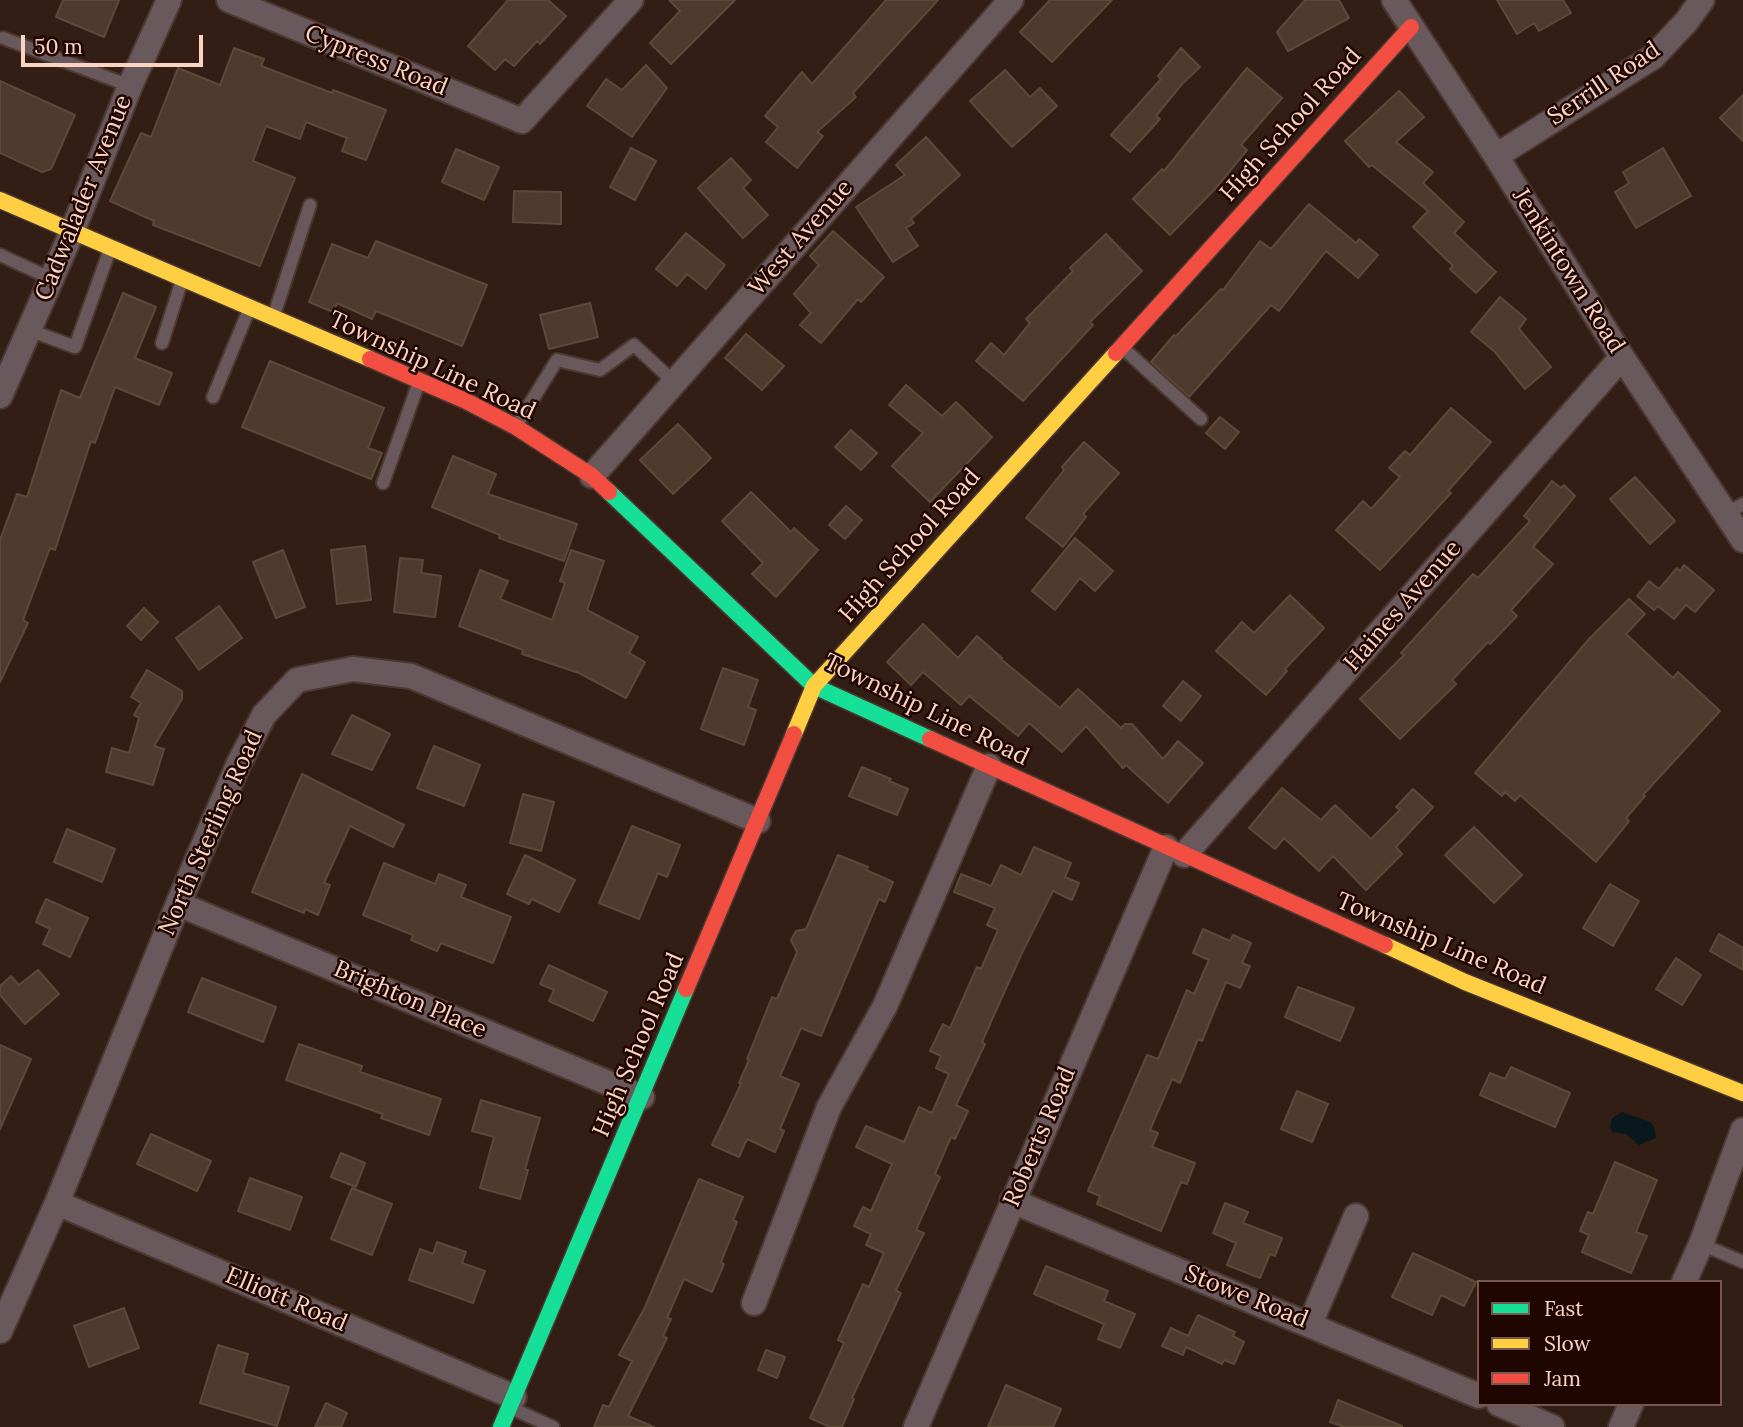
<!DOCTYPE html>
<html>
<head>
<meta charset="utf-8">
<style>
	body { margin:0 }
	#map { position:relative; width:1743px; height:1427px; overflow:hidden; background:#321e15; font-family:Lora,serif }
	canvas { display:block }
	.legend { position:absolute; left:1477px; top:1280px; width:245px; height:126px; box-sizing:border-box; background:#200600; border:2px solid #78584d; margin:0; padding:9px 12px; list-style:none; font-size:21px; color:#fbd3c1 }
	.legend li { display:flex; align-items:center; gap:14px; height:35px }
	.legend b { width:35px; border:2px solid #78584d }
	.scale { position:absolute; left:21px; top:35px; width:182px; height:32px; box-sizing:border-box; border:4px solid #fbd3c1; border-top:0; padding-left:9px; font-size:21px; line-height:24px; white-space:nowrap; color:#fbd3c1; -webkit-text-stroke:5px #200600; paint-order:stroke }
</style>
</head>
<body>
<div id="map">
<canvas width="1743" height="1427"></canvas>
<ul class="legend">
<li><b style="height:9px;background:#16e098"></b>Fast</li>
<li><b style="height:9px;background:#ffcf43"></b>Slow</li>
<li><b style="height:9px;background:#f24e42"></b>Jam</li>
</ul>
<div class="scale">50 m</div>
</div>
<script>
const context = document.querySelector('canvas').getContext('2d');
context.lineJoin = 'round';
function fillPath(path, color) {
  context.fillStyle = color;
  context.fill(path, 'evenodd');
}
function toPath(rows) {
  const path = new Path2D();
  for (const r of rows) {
    path.moveTo(r[0], r[1]);
    for (let i = 2; i < r.length; i += 2) path.lineTo(r[i], r[i + 1]);
  }
  return path;
}
function strokePath(path, color, width, dash) {
  context.strokeStyle = color;
  context.lineWidth = width;
  context.lineCap = dash ? 'butt' : 'round';
  context.setLineDash(dash || []);
  context.stroke(path);
}
function label(font, color, halo, rows, align = 'center') {
  context.font = font + ' Lora,serif';
  context.lineWidth = 5;
  context.setLineDash([]);
  context.textBaseline = 'middle';
  context.strokeStyle = halo;
  context.fillStyle = color;
  for (const [text, x, y, turn = 0] of rows) {
    context.save();
    context.translate(x, y);
    context.rotate((+turn || 0) * Math.PI / 180);
    context.textAlign = isNaN(turn) ? turn : align;
    if (halo) context.strokeText(text, 0, 0);
    context.fillText(text, 0, 0);
    context.restore();
  }
}
fillPath(toPath([
	[1622,1112,1650,1122,1654,1127,1656,1138,1639,1145,1626,1134,1612,1132,1610,1126,1612,1118]
]), '#09181d');
const building = toPath([
	[63,0,119,0,104,37,56,17,63,0],
	[508,0,548,0,566,16,540,44,537,41,514,66,505,59,495,70,468,46,508,0],
	[669,0,735,0,671,64,650,43,680,11,669,0],
	[886,0,938,0,853,93,856,97,817,132,823,136,797,168,766,142,778,127,765,116,802,72,812,84,886,0],
	[1050,0,1112,0,1052,62,1020,32,1050,0],
	[1305,0,1339,0,1349,18,1288,51,1277,32,1305,0],
	[1497,0,1563,0,1571,13,1539,31,1534,23,1517,34,1497,0],
	[234,48,264,59,261,66,332,93,333,90,386,110,366,160,342,151,347,138,306,122,300,139,266,126,253,161,295,178,260,266,153,225,154,221,110,201,141,133,151,137,178,68,220,85,234,48],
	[1181,48,1200,67,1182,84,1156,116,1160,119,1130,152,1111,135,1161,79,1158,76,1181,48],
	[646,65,667,88,632,137,587,106,606,79,622,90,646,65],
	[1247,68,1282,98,1241,145,1247,150,1216,188,1170,235,1133,199,1162,169,1164,171,1247,68],
	[1005,70,1030,97,1040,88,1057,106,1012,147,970,101,1005,70],
	[0,81,75,115,51,169,42,172,0,153,0,81],
	[1399,91,1424,117,1396,142,1433,172,1423,183,1464,222,1454,233,1496,272,1476,293,1450,269,1453,266,1413,227,1428,211,1372,165,1369,167,1345,141,1399,91],
	[1743,95,1743,141,1720,118,1743,95],
	[926,137,960,175,911,219,914,223,906,228,918,246,893,262,856,207,905,175,896,165,926,137],
	[631,148,656,161,635,200,610,187,631,148],
	[1663,148,1691,196,1636,228,1615,192,1629,183,1623,172,1663,148],
	[456,149,499,167,484,200,442,182,456,149],
	[731,158,751,180,743,188,768,215,743,238,698,188,731,158],
	[514,191,561,192,561,224,513,222,514,191],
	[1309,204,1356,243,1359,239,1378,255,1358,278,1326,251,1279,311,1271,305,1189,397,1151,362,1174,335,1176,336,1221,289,1223,290,1260,241,1271,249,1309,204],
	[833,231,884,277,861,302,858,299,821,343,800,325,811,313,794,294,819,265,810,256,833,231],
	[686,233,725,265,706,289,687,274,677,286,656,269,686,233],
	[1106,234,1142,271,1090,322,1093,325,1023,401,976,361,991,343,1004,355,1030,323,1026,319,1073,271,1070,268,1106,234],
	[376,241,487,285,462,346,376,311,372,319,337,303,333,312,309,302,332,244,368,258,376,241],
	[123,293,156,307,135,358,172,373,159,405,115,387,95,443,91,441,55,550,50,548,23,620,28,623,0,682,0,540,17,494,27,497,61,390,80,398,123,293],
	[1500,297,1526,319,1519,329,1551,367,1525,389,1495,352,1471,332,1500,297],
	[590,303,598,337,549,349,540,315,590,303],
	[746,334,784,366,762,390,725,358,746,334],
	[270,361,384,408,368,448,382,453,371,479,242,427,270,361],
	[906,385,942,416,956,402,992,437,930,502,892,466,923,433,889,405,906,385],
	[1451,408,1491,442,1448,491,1451,493,1380,570,1336,530,1363,501,1371,509,1400,477,1389,468,1405,451,1410,455,1451,408],
	[1220,417,1239,432,1225,449,1206,433,1220,417],
	[678,424,711,458,673,494,640,460,678,424],
	[851,430,877,453,861,470,835,447,851,430],
	[1084,442,1119,473,1083,514,1086,517,1063,547,1026,518,1064,470,1062,467,1084,442],
	[453,456,496,474,488,494,577,524,564,561,499,538,500,535,432,507,453,456],
	[1635,477,1675,521,1650,544,1610,499,1635,477],
	[1552,481,1561,488,1564,485,1575,496,1533,547,1553,564,1511,610,1517,616,1490,644,1488,642,1452,680,1456,684,1400,739,1360,699,1404,655,1401,653,1473,574,1478,578,1530,521,1524,516,1552,481],
	[751,492,791,532,794,528,818,550,776,597,752,574,763,563,722,521,751,492],
	[846,506,862,520,845,539,829,525,846,506],
	[1075,538,1113,571,1095,591,1080,578,1055,610,1032,591,1075,538],
	[365,546,371,600,337,604,331,550,365,546],
	[283,550,305,607,276,618,253,562,283,550],
	[571,550,604,561,587,610,638,637,629,653,645,662,626,698,579,673,522,654,523,650,459,626,480,570,508,581,500,599,552,620,565,583,560,581,571,550],
	[400,558,423,560,421,573,441,576,435,617,394,612,400,558],
	[1684,565,1714,590,1695,612,1686,605,1674,619,1658,606,1654,610,1637,596,1649,581,1659,589,1677,568,1680,571,1684,565],
	[1290,595,1324,628,1285,669,1287,671,1266,695,1216,651,1242,622,1254,633,1290,595],
	[1629,599,1645,614,1626,634,1673,678,1678,672,1720,711,1643,795,1645,796,1626,818,1629,821,1596,862,1520,795,1515,801,1505,792,1502,796,1475,773,1589,639,1629,599],
	[219,606,242,638,199,670,176,638,219,606],
	[144,608,158,622,141,640,127,626,144,608],
	[923,624,958,658,977,636,1002,658,1001,659,1060,708,1078,689,1121,728,1125,724,1132,724,1163,759,1178,741,1203,763,1168,803,1126,765,1123,768,1086,726,1062,752,1029,723,1018,736,969,696,961,705,923,672,911,685,887,662,923,624],
	[723,668,758,680,748,707,756,710,744,745,701,729,723,668],
	[147,670,182,691,182,699,154,746,164,749,153,785,106,772,112,748,129,753,139,718,134,715,141,703,131,697,147,670],
	[1183,681,1201,696,1181,721,1163,706,1183,681],
	[352,715,390,734,372,770,332,754,352,715],
	[434,746,480,765,464,806,417,788,434,746],
	[862,767,891,779,889,781,908,789,897,815,849,796,862,767],
	[302,774,404,825,393,847,350,826,324,883,330,885,318,915,305,909,304,913,252,892,302,774],
	[1282,788,1321,820,1335,805,1371,839,1400,810,1396,807,1413,789,1433,807,1396,847,1402,854,1366,890,1333,856,1319,871,1284,838,1275,849,1249,828,1282,788],
	[523,794,554,802,541,851,510,843,523,794],
	[632,826,680,845,667,877,658,873,639,919,599,903,632,826],
	[1474,827,1522,875,1494,903,1445,855,1474,827],
	[67,829,115,849,102,882,54,862,67,829],
	[1034,847,1071,863,1065,877,1079,883,1072,900,1053,891,1021,955,982,1042,985,1044,956,1105,968,1111,955,1139,951,1137,935,1174,940,1177,916,1230,924,1233,896,1290,901,1293,852,1398,854,1399,842,1427,830,1427,810,1418,844,1343,838,1340,863,1284,869,1287,884,1253,866,1245,871,1234,854,1226,863,1207,871,1211,892,1164,856,1147,866,1126,904,1142,919,1107,932,1113,949,1074,936,1068,941,1056,930,1051,943,1024,950,1028,977,967,981,969,998,930,987,925,995,908,954,892,961,874,991,886,1001,865,1021,875,1034,847],
	[525,855,575,880,559,912,532,899,529,904,507,894,525,855],
	[838,855,868,867,866,870,893,882,885,902,879,899,821,1036,801,1028,780,1076,799,1084,780,1129,784,1131,775,1152,747,1139,739,1157,712,1145,741,1084,739,1083,749,1060,747,1059,772,997,777,999,797,952,791,940,796,931,806,929,838,855],
	[384,863,435,884,439,874,466,885,461,897,511,917,493,963,441,943,437,951,411,940,413,935,363,915,384,863],
	[1610,884,1639,901,1613,946,1583,928,1610,884],
	[46,899,88,918,70,957,43,944,50,929,36,922,46,899],
	[1203,929,1230,941,1233,935,1251,943,1242,963,1250,966,1240,988,1226,982,1202,1041,1198,1039,1180,1083,1172,1079,1150,1130,1158,1133,1152,1147,1195,1163,1187,1184,1181,1182,1161,1231,1097,1204,1100,1196,1088,1191,1147,1055,1158,1059,1187,990,1194,994,1209,960,1193,953,1203,929],
	[1719,934,1743,948,1743,970,1710,951,1719,934],
	[1676,958,1701,975,1682,1005,1656,989,1676,958],
	[549,965,607,992,593,1021,549,1001,554,990,540,984,549,965],
	[38,970,59,994,25,1024,0,995,0,986,11,976,19,985,38,970],
	[202,978,276,1007,263,1042,188,1012,202,978],
	[1298,987,1354,1008,1340,1041,1285,1017,1298,987],
	[299,1044,362,1066,360,1072,441,1099,429,1135,381,1118,383,1114,286,1080,299,1044],
	[0,1045,31,1059,0,1129,0,1045],
	[1511,1067,1570,1093,1555,1127,1480,1095,1490,1073,1505,1079,1511,1067],
	[1297,1091,1328,1104,1312,1142,1281,1129,1297,1091],
	[481,1100,540,1118,525,1169,528,1170,520,1199,480,1188,494,1137,472,1131,481,1100],
	[151,1134,211,1161,197,1191,137,1164,151,1134],
	[341,1153,365,1163,356,1187,331,1177,341,1153],
	[1615,1162,1657,1180,1636,1232,1647,1236,1631,1273,1582,1252,1589,1235,1580,1231,1588,1212,1593,1214,1615,1162],
	[250,1178,302,1197,290,1230,238,1211,250,1178],
	[699,1179,743,1197,733,1220,737,1222,721,1262,724,1264,712,1292,684,1279,667,1318,671,1319,663,1336,667,1338,628,1416,654,1427,594,1427,603,1405,609,1407,632,1361,619,1355,645,1307,699,1179],
	[352,1188,392,1204,372,1255,331,1239,352,1188],
	[1225,1203,1248,1212,1243,1223,1282,1238,1275,1256,1270,1254,1260,1278,1227,1265,1236,1243,1213,1233,1225,1203],
	[437,1242,466,1252,462,1263,485,1271,473,1303,409,1280,420,1249,433,1254,437,1242],
	[1413,1253,1476,1282,1464,1306,1441,1295,1432,1315,1392,1297,1413,1253],
	[1046,1266,1108,1291,1104,1301,1135,1314,1120,1348,1098,1339,1104,1324,1034,1294,1046,1266],
	[124,1308,139,1348,89,1367,74,1326,124,1308],
	[1198,1315,1235,1332,1233,1336,1244,1342,1234,1364,1224,1360,1222,1364,1186,1347,1183,1355,1162,1346,1171,1328,1188,1336,1198,1315],
	[218,1345,248,1354,243,1373,289,1387,277,1426,200,1403,218,1345],
	[766,1350,785,1357,777,1378,758,1370,766,1350],
	[1006,1385,1061,1409,1053,1427,988,1427,1006,1385],
	[1338,1400,1402,1426,1402,1427,1344,1427,1330,1422,1338,1400],
	[326,1403,347,1413,341,1427,315,1427,326,1403]
]);
fillPath(building, '#4e3b2e');
strokePath(building, '#5e4939', 2);
const lane = toPath([
	[3,38,130,86],
	[0,255,52,279],
	[274,315,310,205],
	[29,330,75,347,109,252],
	[162,343,181,283],
	[1124,349,1201,419],
	[213,397,248,312],
	[518,423,557,360,600,370,634,345,674,382],
	[383,483,418,385],
	[1726,514,1743,504],
	[1701,1244,1743,1262],
	[511,1408,553,1427]
]);
const street = toPath([
	[229,0,522,121,631,0],
	[1394,0,1496,156,1622,357,1743,540],
	[1496,156,1653,57,1686,22,1702,0],
	[0,396,72,232,130,86,169,0],
	[592,476,1011,0],
	[1184,855,1622,357],
	[178,904,642,1097],
	[1012,1201,1479,1396],
	[57,1203,514,1397],
	[1684,1282,1701,1244,1743,1130],
	[754,1303,829,1107,885,1006,989,766],
	[1310,1324,1356,1216],
	[0,1331,57,1203,178,904,239,763,264,715,297,680,353,669,411,676,758,821],
	[1499,1404,1552,1427],
	[916,1427,1166,847],
	[1621,1427,1631,1404]
]);
const fast = toPath([
	[609,492,814,686,930,739],
	[501,1427,686,989]
]);
const slow = toPath([
	[0,200,370,359],
	[794,734,814,686,1116,353],
	[1385,945,1465,982,1743,1093]
]);
const jam = toPath([
	[1116,353,1411,27],
	[370,359,466,401,516,427,592,476,609,492],
	[930,739,1385,945],
	[686,989,794,734]
]);
strokePath(lane, '#4c3830', 16);
strokePath(street, '#4c3830', 28);
strokePath(fast, '#4c3830', 19);
strokePath(slow, '#4c3830', 19);
strokePath(jam, '#4c3830', 19);
strokePath(lane, '#69595c', 12);
strokePath(street, '#69595c', 24);
strokePath(fast, '#16e098', 16);
strokePath(slow, '#ffcf43', 16);
strokePath(jam, '#f24e42', 16);
label('24px', '#fbd3c1', '#200600', [
	["Cypress Road",376,61,22],
	["Serrill Road",1604,84,-34],
	["High School Road",1291,125,-48],
	["Cadwalader Avenue",84,198,-68],
	["West Avenue",801,238,-49],
	["Jenkintown Road",1568,271,58],
	["Township Line Road",432,366,25],
	["High School Road",910,546,-48],
	["Haines Avenue",1403,606,-49],
	["Township Line Road",926,710,26],
	["North Sterling Road",211,833,-66],
	["Township Line Road",1441,944,23],
	["Brighton Place",410,1000,23],
	["High School Road",639,1045,-67],
	["Roberts Road",1040,1137,-67],
	["Stowe Road",1246,1297,22],
	["Elliott Road",286,1300,23]
]);
</script>
</body>
</html>
